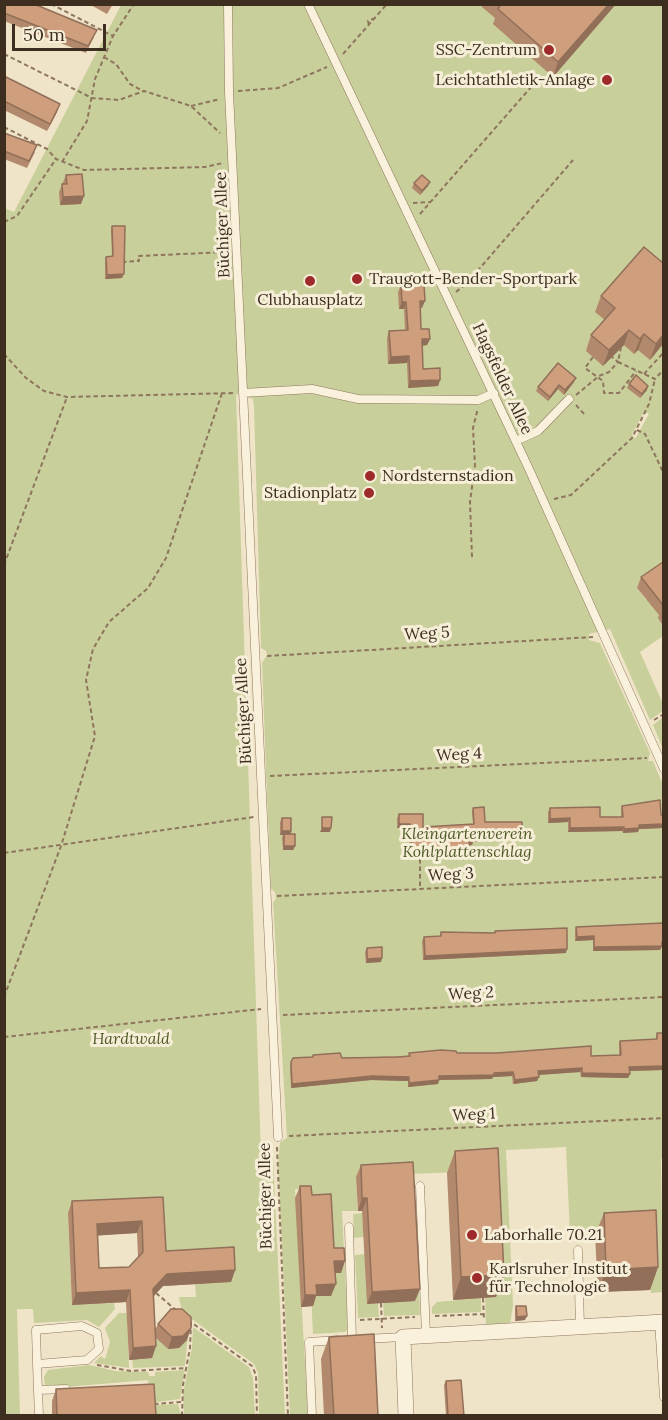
<!DOCTYPE html>
<html>
<head>
<meta charset="utf-8">
<style>
	body { margin:0 }
	#map { position:relative; width:668px; height:1420px; overflow:hidden; background:#f0e4c8; font-family:Lora,serif }
	canvas { display:block }
	.frame { position:absolute; inset:0; border:6px solid #3d2e20; pointer-events:none }
	.scale { position:absolute; left:12px; top:24px; width:94px; height:27px; box-sizing:border-box; border:3px solid #3d2e20; border-top:0; padding-left:8px; font-size:18px; line-height:21px; white-space:nowrap; color:#3d2e20; -webkit-text-stroke:4px #f7eed8; paint-order:stroke }
</style>
</head>
<body>
<div id="map">
<canvas width="668" height="1420"></canvas>
<div class="frame"></div>
<div class="scale">50 m</div>
</div>
<script>
const context = document.querySelector('canvas').getContext('2d');
context.lineJoin = 'round';
function fillPath(path, color) {
  context.fillStyle = color;
  context.fill(path, 'evenodd');
}
function toPath(rows) {
  const path = new Path2D();
  for (const r of rows) {
    path.moveTo(r[0], r[1]);
    for (let i = 2; i < r.length; i += 2) path.lineTo(r[i], r[i + 1]);
  }
  return path;
}
function strokePath(path, color, width, dash) {
  context.strokeStyle = color;
  context.lineWidth = width;
  context.lineCap = dash ? 'butt' : 'round';
  context.setLineDash(dash || []);
  context.stroke(path);
}
function label(font, color, halo, rows, align = 'center') {
  context.font = font + ' Lora,serif';
  context.lineWidth = 6;
  context.setLineDash([]);
  context.textBaseline = 'middle';
  context.strokeStyle = halo;
  context.fillStyle = color;
  for (const [text, x, y, turn = 0] of rows) {
    context.save();
    context.translate(x, y);
    context.rotate((+turn || 0) * Math.PI / 180);
    context.textAlign = isNaN(turn) ? turn : align;
    if (halo) context.strokeText(text, 0, 0);
    context.fillText(text, 0, 0);
    context.restore();
  }
}
fillPath(toPath([
	[121,5,663,5,664,570,637,588,646,600,649,598,661,615,658,618,663,626,663,636,640,652,663,704,663,711,650,720,610,629,589,634,589,640,600,643,650,753,648,761,653,761,663,785,664,1158,661,1159,663,1292,651,1293,647,1233,570,1236,566,1147,506,1150,513,1305,510,1325,486,1325,485,1298,496,1297,490,1171,409,1174,356,1178,358,1211,342,1211,348,1329,345,1332,313,1334,306,1189,295,1189,308,1415,290,1415,278,1164,280,1142,287,1138,273,902,276,899,275,892,271,889,266,771,262,663,267,655,266,651,261,648,254,407,253,399,236,394,261,1156,273,1155,285,1415,259,1415,258,1373,254,1364,182,1312,179,1297,196,1297,195,1284,231,1282,162,1263,159,1209,68,1214,72,1305,114,1303,115,1309,99,1327,87,1320,34,1323,33,1309,17,1309,20,1415,5,1415,4,208,14,212],
	[644,412,649,414,635,439,632,434],
	[663,717,663,749,653,725],
	[362,1213,364,1237,354,1238,353,1214],
	[365,1254,368,1304,378,1304,379,1317,358,1318,355,1255],
	[419,1286,420,1315,384,1316,383,1303],
	[481,1298,481,1312,432,1314,432,1307,437,1302],
	[119,1313,127,1313,129,1368,94,1363,101,1356,105,1359,106,1356,110,1342,105,1328],
	[189,1324,185,1366,133,1368,132,1359,152,1358,151,1338,159,1338,168,1349,179,1348],
	[193,1327,249,1367,253,1378,255,1415,184,1415,183,1394,192,1347],
	[89,1365,116,1371,148,1372,149,1376,155,1376,155,1372,185,1370,180,1399,150,1403,148,1380,55,1388,45,1386,44,1377,48,1370],
	[178,1404,181,1415,151,1415,150,1405]
]), '#c9cf9b');
const service = toPath([
	[228,4,229,92,278,1137],
	[308,4,529,469,664,769],
	[243,393,312,389,358,399,478,400,494,393],
	[516,441,538,431,569,399],
	[420,1186,426,1335],
	[349,1227,352,1340],
	[578,1250,580,1327],
	[659,1322,664,1397],
	[365,1339,403,1337],
	[37,1364,87,1360,99,1349,97,1333,82,1326,36,1330,37,1364,39,1416],
	[38,1390,66,1389],
	[312,1416,309,1342,338,1340]
]);
const minor = toPath([
	[406,1416,403,1337,664,1322]
]);
strokePath(service, '#8d765c', 9);
strokePath(minor, '#8d765c', 16);
strokePath(toPath([
	[51,4,113,36,134,4],
	[369,25,368,21,375,18],
	[4,54,92,98,119,100,144,91,191,106,220,133],
	[343,54,387,4],
	[104,57,116,64,130,84,143,91],
	[238,91,278,88,327,67],
	[191,106,220,99],
	[4,127,47,149,56,159,84,170,205,167,223,163],
	[62,162,87,121,95,79,113,36],
	[413,203,431,202],
	[420,214,539,78],
	[4,222,17,216,56,159],
	[122,262,139,261,138,256,227,252],
	[456,292,468,282,573,160],
	[621,347,618,362,655,379,664,369],
	[4,354,26,378,44,391,67,397,235,393],
	[593,357,585,368,603,381,604,393,619,393,636,371],
	[644,374,664,352],
	[576,395,599,376,609,372,618,362,611,356],
	[576,405,585,415],
	[637,430,645,434,664,474],
	[554,499,571,495,632,438,649,404,655,379],
	[472,557,470,502,475,465,473,428,478,408],
	[4,565,67,397],
	[267,656,593,637],
	[654,720,664,714],
	[270,776,647,758],
	[4,853,254,817],
	[420,859,420,889],
	[277,896,664,877],
	[4,997,61,846,95,736,86,680,93,649,109,622,148,588,166,558,222,393],
	[283,1015,664,997],
	[4,1037,261,1009],
	[289,1136,664,1118],
	[277,1147,288,1416],
	[156,1293,177,1311],
	[483,1298,484,1319],
	[381,1303,382,1328],
	[435,1316,484,1314],
	[188,1320,252,1366,256,1375,257,1416],
	[360,1320,415,1317],
	[97,1365,131,1371,186,1368],
	[154,1404,181,1402],
	[182,1416,183,1385,190,1348,191,1323]
]), '#8d765c', 2, [4.5, 3]);
strokePath(service, '#faf1dc', 8);
strokePath(minor, '#faf1dc', 15);
fillPath(toPath([
	[4,4,94,37,86,53,4,21],
	[89,4,113,4,107,14],
	[483,4,616,4,553,77,493,24,495,18,482,7],
	[4,76,57,112,47,131,4,110],
	[4,133,35,152,27,168,4,159],
	[66,175,81,204,60,205,59,192],
	[414,183,428,186,420,195,412,188],
	[112,226,122,278,105,279,105,261,106,257,112,256,111,230],
	[401,285,422,308,420,308,421,329,430,339,427,345,422,346,423,369,440,380,438,386,408,388,407,363,388,364,387,338,389,331,405,330,404,309,399,309,398,292],
	[601,296,663,344,650,360,638,350,634,354,624,345,603,366,586,351,591,335,605,320,595,312],
	[574,382,564,395,558,389,548,401,536,391,538,387],
	[629,384,647,390,640,398,627,388],
	[663,562,663,626,658,618,659,615,637,588,641,577],
	[622,806,663,815,663,828,639,829,638,832,623,833,622,831,568,832,568,822,548,823,548,812,550,808,600,817,621,817,621,810],
	[473,808,485,822,522,833,521,837,473,842,472,845,469,845,468,854,410,855,409,828,397,828,397,818,399,814,423,827,473,824,472,812],
	[282,818,291,831,291,834,295,846,293,850,283,850,282,838,283,835,280,835,280,822],
	[576,927,662,946,660,950,593,951,593,940,575,941,575,931],
	[495,931,566,953,423,960,422,941,424,937,440,936,441,932,494,933],
	[367,948,382,958,381,962,366,963,365,952],
	[657,1033,663,1033,663,1070,630,1071,628,1078,581,1077,580,1072,538,1075,537,1081,513,1084,512,1076,493,1077,492,1079,439,1080,438,1084,408,1087,408,1081,371,1080,291,1088,290,1066,293,1058,312,1057,313,1055,342,1058,408,1056,409,1053,591,1056,619,1055,619,1045,620,1041,655,1040],
	[455,1151,504,1275,496,1297,453,1300,447,1173],
	[361,1165,415,1301,367,1304,362,1211,358,1211,356,1177],
	[300,1186,312,1195,334,1248,341,1273,335,1273,331,1296,316,1296,313,1306,301,1307,295,1198],
	[163,1197,166,1251,235,1270,231,1282,163,1286,154,1296,155,1330,158,1324,187,1340,179,1348,168,1349,156,1338,156,1346,152,1358,129,1360,126,1302,72,1305,68,1213,72,1201],
	[137,1233,138,1257,129,1267,99,1268,97,1235],
	[604,1213,658,1267,650,1290,598,1292,595,1235],
	[516,1306,525,1320,515,1321,515,1310],
	[329,1337,378,1416,324,1416,321,1359],
	[446,1381,464,1416,446,1416,444,1385],
	[56,1389,156,1416,52,1416,52,1401]
]), '#b2896c');
fillPath(toPath([
	[609,4,616,4,553,77,558,62],
	[60,104,57,112,47,131,50,124],
	[430,182,428,186,420,195,422,191],
	[84,196,81,204,60,205,63,197],
	[124,274,122,278,105,279,107,275],
	[420,301,425,301,422,308,417,308],
	[402,302,406,302,404,309,399,309],
	[629,330,624,345,603,366,609,350],
	[644,334,638,350,634,354,640,339],
	[663,335,663,344,650,360,656,344],
	[422,339,430,339,427,345,419,346],
	[409,356,407,363,388,364,391,357],
	[576,378,574,382,564,395,565,390],
	[440,380,438,386,408,388,410,381],
	[559,385,558,389,548,401,550,397],
	[648,386,647,390,640,398,642,394],
	[570,818,568,822,548,823,550,819],
	[399,824,410,824,409,828,397,828],
	[663,824,663,828,639,829,638,832,623,833,624,829,639,825],
	[624,827,622,831,568,832,570,828],
	[322,828,331,828,330,832,320,832],
	[282,831,291,831,290,835,280,835],
	[522,833,521,837,473,842,472,845,468,845,469,841,473,838],
	[284,846,295,846,293,850,283,850],
	[470,850,468,854,410,855,412,851],
	[594,936,593,940,575,941,577,937],
	[662,942,663,942,663,946,662,946,660,950,593,951,594,947],
	[567,949,566,953,423,960,425,956],
	[382,958,381,962,366,963,367,959],
	[663,1066,663,1070,628,1071,629,1067],
	[582,1068,580,1072,537,1075,538,1071],
	[513,1072,512,1076,493,1077,492,1079,437,1080,439,1076],
	[582,1073,630,1074,628,1078,581,1077],
	[372,1076,409,1077,408,1081,371,1080,291,1088,292,1084],
	[539,1077,537,1081,513,1084,515,1080],
	[439,1080,438,1084,408,1087,409,1083],
	[362,1198,367,1198,362,1211,358,1211],
	[142,1221,137,1233,92,1236,97,1224],
	[334,1261,345,1261,341,1273,330,1273],
	[658,1267,650,1290,598,1292,606,1270],
	[235,1270,231,1282,163,1286,149,1301,153,1289,167,1274],
	[504,1275,496,1297,453,1300,461,1277],
	[336,1284,331,1296,316,1296,313,1306,301,1307,305,1295,316,1285],
	[420,1289,415,1301,367,1304,372,1292],
	[130,1290,126,1302,72,1305,76,1293],
	[527,1316,525,1320,515,1321,517,1317],
	[191,1328,187,1340,179,1348,168,1349,172,1337],
	[156,1346,152,1358,129,1360,133,1348]
]), '#916f58');
const building = toPath([
	[4,4,34,4,97,30,88,46,4,13,4,4],
	[501,4,609,4,558,62,498,9,501,4],
	[4,76,60,104,50,124,4,101,4,76],
	[4,133,37,145,29,161,4,151,4,133],
	[82,174,84,196,63,197,62,184,67,184,66,175,82,174],
	[422,175,430,182,422,191,414,183,422,175],
	[112,226,125,226,124,274,107,275,106,257,113,256,112,226],
	[644,247,663,263,663,335,656,344,644,334,640,339,629,330,609,350,591,335,615,308,601,296,644,247],
	[424,284,425,301,420,301,421,329,429,329,430,339,422,339,423,369,440,368,440,380,410,381,409,356,391,357,389,331,408,330,406,302,402,302,401,285,424,284],
	[558,363,576,378,565,390,559,385,550,397,538,387,558,363],
	[636,375,648,386,642,394,629,384,636,375],
	[663,562,663,605,641,577,663,562],
	[660,800,661,815,663,815,663,824,639,825,639,828,624,829,624,827,570,828,570,818,550,819,550,808,600,807,600,817,623,817,622,806,660,800],
	[484,807,485,822,522,822,522,833,473,838,473,841,469,841,470,850,412,851,410,824,399,824,399,814,423,814,423,827,474,824,473,808,484,807],
	[322,817,332,817,331,828,322,828,322,817],
	[282,818,291,818,291,831,282,831,282,818],
	[284,834,295,834,295,846,284,846,284,834],
	[663,923,663,942,662,942,662,946,594,947,594,936,577,937,576,927,663,923],
	[567,928,567,949,425,956,424,937,441,936,441,932,495,933,495,931,567,928],
	[382,947,382,958,367,959,367,948,382,947],
	[657,1033,663,1033,663,1066,629,1067,630,1074,582,1073,582,1068,538,1071,539,1077,515,1080,513,1072,494,1073,494,1075,439,1076,439,1080,409,1083,409,1077,372,1076,292,1084,291,1062,293,1058,313,1057,313,1055,340,1053,342,1058,398,1057,410,1056,409,1053,441,1050,456,1051,457,1053,497,1053,591,1046,591,1056,621,1055,620,1041,657,1039,657,1033],
	[498,1148,504,1275,461,1277,455,1151,498,1148],
	[413,1162,420,1289,372,1292,367,1198,362,1198,361,1165,413,1162],
	[300,1186,311,1186,312,1195,331,1194,334,1248,344,1248,345,1261,334,1261,336,1284,316,1285,317,1295,305,1295,300,1186],
	[163,1197,166,1251,234,1247,235,1270,167,1274,153,1289,156,1346,133,1348,130,1290,76,1293,72,1201,163,1197],
	[142,1221,143,1252,129,1267,99,1268,97,1224,142,1221],
	[656,1210,658,1267,606,1270,604,1213,656,1210],
	[516,1306,526,1306,527,1316,517,1317,516,1306],
	[171,1309,182,1309,191,1317,191,1328,183,1336,172,1337,158,1324,171,1309],
	[374,1334,378,1416,334,1416,329,1337,374,1334],
	[461,1380,464,1416,448,1416,446,1381,461,1380],
	[154,1384,156,1416,57,1416,56,1389,154,1384]
]);
fillPath(building, '#cf9f7d');
strokePath(building, '#916f58', 1.5);
for (const [x, y, r, color] of [
	[549,50,6,"#9e2a2b"],
	[607,80,6,"#9e2a2b"],
	[357,279,6,"#9e2a2b"],
	[310,281,6,"#9e2a2b"],
	[370,476,6,"#9e2a2b"],
	[369,493,6,"#9e2a2b"],
	[472,1235,6,"#9e2a2b"],
	[477,1278,6,"#9e2a2b"]
]) {
  const dot = new Path2D();
  dot.arc(x, y, r, 0, 2 * Math.PI);
  context.fillStyle = color;
  context.fill(dot);
  strokePath(dot, '#f7eed8', 2);
}
label('16px', '#3d2e20', '#f7eed8', [
	["SSC-Zentrum",537,50,"right"],
	["Leichtathletik-Anlage",595,80,"right"],
	["Traugott-Bender-Sportpark",369,279],
	["Clubhausplatz",310,300,"center"],
	["Nordsternstadion",382,476],
	["Stadionplatz",357,493,"right"],
	["Laborhalle 70.21",484,1235],
	["Karlsruher Institut",489,1269],
	["für Technologie",489,1287]
], 'left');
label('16px', '#3d2e20', '#f7eed8', [
	["Büchiger Allee",223,225,-92],
	["Hagsfelder Allee",502,379,65],
	["Weg 5",427,634,-3],
	["Büchiger Allee",244,711,-93],
	["Weg 4",459,755,-3],
	["Weg 3",451,875,-3],
	["Weg 2",471,994,-3],
	["Weg 1",474,1115,-3],
	["Büchiger Allee",266,1196,-91]
]);
label('italic 16px', '#4d5a26', '#f7eed8', [
	["Kleingartenverein",467,834],
	["Kohlplattenschlag",467,852],
	["Hardtwald",131,1039]
]);
</script>
</body>
</html>
